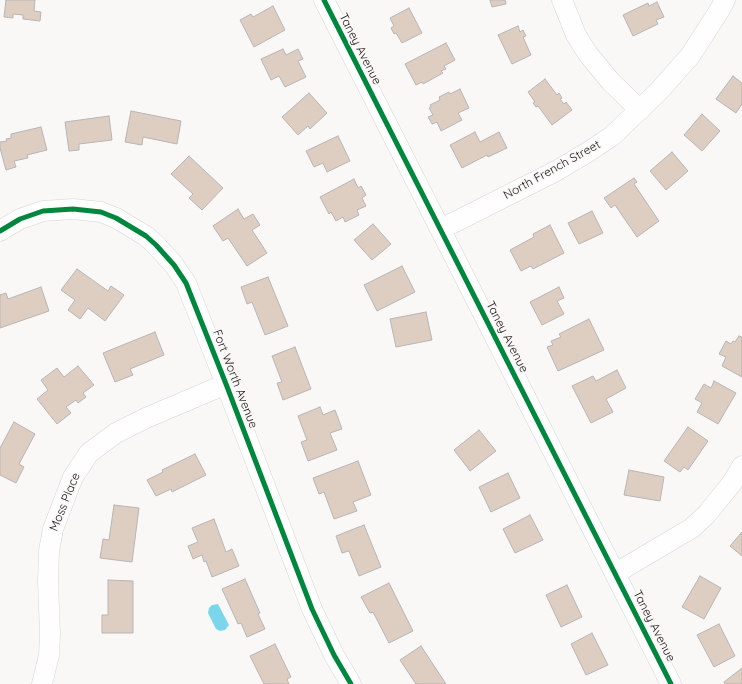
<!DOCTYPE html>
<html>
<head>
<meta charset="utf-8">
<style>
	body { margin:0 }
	canvas { display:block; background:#faf8f7 }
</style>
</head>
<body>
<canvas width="742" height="684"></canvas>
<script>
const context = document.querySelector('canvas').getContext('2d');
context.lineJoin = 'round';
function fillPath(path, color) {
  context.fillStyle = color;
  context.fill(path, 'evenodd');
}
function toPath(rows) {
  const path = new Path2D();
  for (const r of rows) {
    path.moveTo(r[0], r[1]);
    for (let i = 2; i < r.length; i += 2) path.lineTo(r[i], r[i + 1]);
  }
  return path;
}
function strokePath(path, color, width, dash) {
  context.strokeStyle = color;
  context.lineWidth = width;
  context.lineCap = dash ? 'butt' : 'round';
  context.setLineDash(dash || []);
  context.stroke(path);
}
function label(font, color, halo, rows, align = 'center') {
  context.font = font + ' Quicksand,sans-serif';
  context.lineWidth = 3.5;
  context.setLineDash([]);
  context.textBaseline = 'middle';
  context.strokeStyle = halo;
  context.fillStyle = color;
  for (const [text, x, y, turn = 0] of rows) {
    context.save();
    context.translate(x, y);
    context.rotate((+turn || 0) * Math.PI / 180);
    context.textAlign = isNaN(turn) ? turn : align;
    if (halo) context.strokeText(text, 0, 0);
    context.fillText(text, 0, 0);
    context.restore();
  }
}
fillPath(toPath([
	[218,604,229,625,225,630,220,631,216,629,208,613,209,608,212,605]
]), '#7bd6ec');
const building = toPath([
	[6,0,35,0,34,11,41,12,40,21,23,19,23,15,13,14,13,18,4,17,6,0],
	[490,0,505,0,506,4,492,7,490,0],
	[657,2,664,17,656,20,658,24,633,36,623,15,648,3,649,6,657,2],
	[273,6,285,30,254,47,240,20,251,14,253,17,273,6],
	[409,8,422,33,402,43,396,33,394,34,391,28,394,26,390,18,409,8],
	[518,26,520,32,523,30,526,36,523,37,531,55,512,64,498,35,518,26],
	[446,43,455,60,444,66,446,69,441,71,443,73,423,84,422,82,416,85,405,64,446,43],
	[283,49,286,55,298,49,303,59,298,61,306,77,285,87,279,76,271,80,261,59,283,49],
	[733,76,742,83,742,104,736,113,716,99,733,76],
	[545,79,557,95,559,93,562,98,560,99,564,104,566,102,572,110,552,125,538,106,536,107,533,103,535,102,528,92,545,79],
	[460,89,469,108,458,113,462,120,441,131,437,122,432,124,428,117,433,115,429,108,431,107,430,105,440,100,439,97,449,92,450,94,460,89],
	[309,93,327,113,310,129,308,126,298,135,282,117,309,93],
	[131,111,181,121,177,144,143,137,142,145,125,142,131,111],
	[702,114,720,131,702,151,684,135,702,114],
	[109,116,112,140,79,144,79,150,69,151,65,122,109,116],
	[41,127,47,150,27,155,28,158,14,161,16,167,6,170,0,148,0,142,7,141,6,139,11,138,11,134,41,127],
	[475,132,480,142,499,132,507,148,488,157,487,155,462,168,450,145,475,132],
	[338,136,350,161,327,172,323,163,314,167,306,151,338,136],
	[672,152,688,171,666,190,650,171,672,152],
	[189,156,223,188,202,210,189,198,193,194,171,174,189,156],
	[634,178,637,182,634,184,659,221,637,237,615,205,611,208,604,198,634,178],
	[354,179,358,188,361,186,366,195,362,198,366,206,357,210,359,215,345,222,343,217,336,221,331,212,329,214,320,197,354,179],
	[238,209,244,219,253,214,260,225,252,230,267,253,247,266,228,238,223,241,213,226,238,209],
	[592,211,603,233,579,244,568,223,592,211],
	[373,224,391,244,372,260,354,240,373,224],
	[550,225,564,253,533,269,531,266,521,271,510,250,534,237,533,234,550,225],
	[402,266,415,292,377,311,364,285,402,266],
	[77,269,108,291,111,286,124,295,105,321,88,308,80,319,68,310,75,300,61,290,77,269],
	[268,277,288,326,265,335,252,302,247,304,241,287,268,277],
	[41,287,49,311,0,328,0,295,6,293,8,299,41,287],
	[559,287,564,298,557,301,564,314,542,325,530,302,559,287],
	[426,312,432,340,396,347,390,319,426,312],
	[589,319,604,350,558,371,547,347,553,345,551,341,561,337,559,334,589,319],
	[155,332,164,355,130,369,133,375,115,382,103,353,155,332],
	[739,336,742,337,742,377,722,366,726,357,719,354,726,341,731,344,733,341,735,342,739,336],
	[295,347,311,389,283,400,277,383,282,382,272,356,295,347],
	[78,366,94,385,83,393,86,397,78,403,76,400,66,407,71,413,57,424,37,399,48,390,41,380,57,368,64,377,78,366],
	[617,370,626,388,606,399,613,412,591,423,572,386,593,376,596,381,617,370],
	[714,381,736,393,718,424,697,412,702,403,695,399,704,384,711,388,714,381],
	[320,407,323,415,335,410,342,429,330,433,337,450,308,461,301,442,307,440,298,416,320,407],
	[14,422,35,434,19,464,24,467,16,483,0,475,0,448,14,422],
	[688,427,708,441,688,470,684,467,680,472,664,461,688,427],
	[479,430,496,451,470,471,454,450,479,430],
	[195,454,206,475,172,492,171,489,156,496,147,480,163,472,162,470,195,454],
	[358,461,371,495,353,502,357,511,334,519,324,492,319,494,313,478,358,461],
	[629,470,664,477,660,501,624,495,629,470],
	[508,473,520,498,491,512,479,487,508,473],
	[114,505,139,508,132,562,100,558,103,539,109,540,114,505],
	[530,515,543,540,515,553,503,529,530,515],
	[214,519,226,552,232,549,239,566,212,577,206,561,204,562,202,555,193,559,188,546,198,542,192,528,214,519],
	[364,525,381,567,359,576,349,551,342,553,336,536,364,525],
	[742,532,742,556,730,546,742,532],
	[700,576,721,588,704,619,682,607,700,576],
	[245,579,260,613,258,614,265,629,247,637,241,623,238,624,222,589,245,579],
	[108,580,133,581,133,633,102,633,102,615,108,615,108,580],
	[389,583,413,631,389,643,373,612,370,613,361,597,389,583],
	[567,585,582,617,561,627,546,595,567,585],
	[719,624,735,656,714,667,697,635,719,624],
	[592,633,608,665,586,675,571,644,592,633],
	[275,644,291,677,287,679,289,684,264,684,250,656,275,644],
	[421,646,446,684,416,684,400,660,421,646],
	[742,668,742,684,725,684,724,682,742,668]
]);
fillPath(building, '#ddcec1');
strokePath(building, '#b7b5b5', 1);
const minor = toPath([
	[324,0,671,684],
	[562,0,576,35,588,54,611,82,640,110],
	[441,229,556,171,588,152,612,136,658,92,690,56,719,11,725,0],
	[0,231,20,219,43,211,73,209,101,212,116,218,146,236,156,245,174,265,186,283,226,384,312,609,334,655,351,684],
	[616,573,692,528,706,515,732,483,742,466],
	[42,684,49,655,50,634,48,582,49,551,53,529,73,477,89,453,116,433,146,418,226,384]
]);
strokePath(minor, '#d6d5d4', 21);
strokePath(minor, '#fefefe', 20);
strokePath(toPath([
	[324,0,671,684],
	[0,231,20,219,43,211,73,209,101,212,116,218,146,236,156,245,174,265,186,283,226,384,312,609,334,655,351,684]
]), '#00873e', 5);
label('12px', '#131211', '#fbf7f6', [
	["Taney Avenue",360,49,63],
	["North French Street",552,170,-29],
	["Taney Avenue",507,337,63],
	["Fort Worth Avenue",235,379,69],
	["Moss Place",65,502,-68],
	["Taney Avenue",654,626,63]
]);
</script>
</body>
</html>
